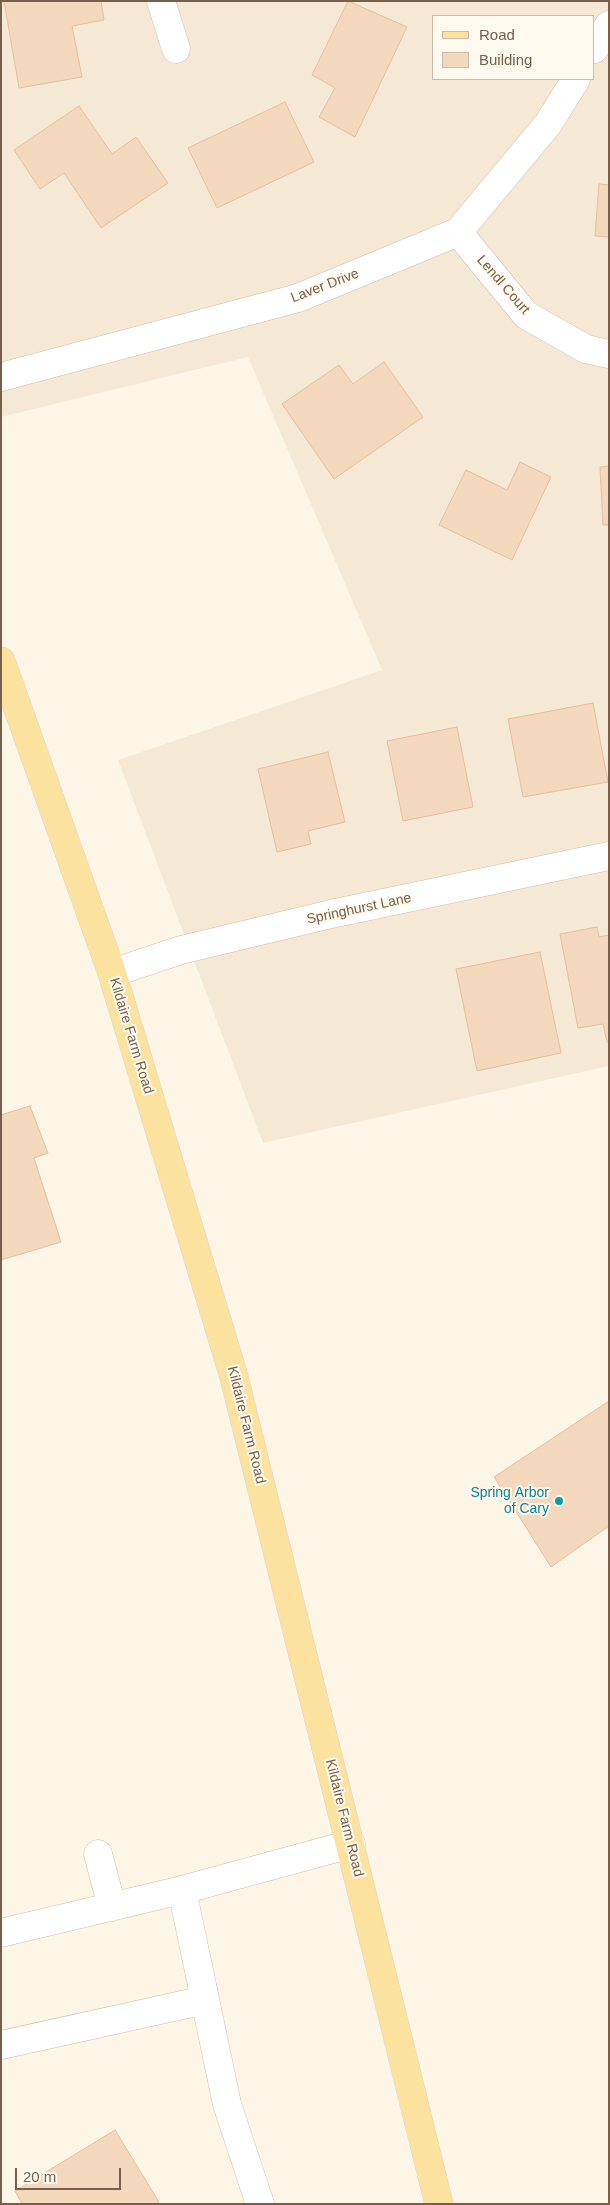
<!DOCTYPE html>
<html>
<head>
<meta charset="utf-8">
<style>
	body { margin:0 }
	#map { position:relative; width:610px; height:2205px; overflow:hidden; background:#fdf6e7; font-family:Arial,sans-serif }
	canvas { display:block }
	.frame { position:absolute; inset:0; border:2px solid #775f4b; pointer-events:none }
	.legend { position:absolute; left:432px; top:15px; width:162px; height:65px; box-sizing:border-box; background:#fffaee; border:1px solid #c9bcad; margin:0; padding:6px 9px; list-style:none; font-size:15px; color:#775f4b }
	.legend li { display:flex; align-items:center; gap:10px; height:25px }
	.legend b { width:25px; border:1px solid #c9bcad }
	.scale { position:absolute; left:15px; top:2168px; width:106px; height:22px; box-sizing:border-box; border:2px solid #775f4b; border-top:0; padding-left:6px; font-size:15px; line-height:18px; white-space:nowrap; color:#775f4b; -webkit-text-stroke:4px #fffaee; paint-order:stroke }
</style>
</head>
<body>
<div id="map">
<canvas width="610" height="2205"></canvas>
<div class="frame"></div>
<ul class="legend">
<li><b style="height:6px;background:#fbe29f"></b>Road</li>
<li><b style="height:14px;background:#f3d8be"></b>Building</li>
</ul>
<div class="scale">20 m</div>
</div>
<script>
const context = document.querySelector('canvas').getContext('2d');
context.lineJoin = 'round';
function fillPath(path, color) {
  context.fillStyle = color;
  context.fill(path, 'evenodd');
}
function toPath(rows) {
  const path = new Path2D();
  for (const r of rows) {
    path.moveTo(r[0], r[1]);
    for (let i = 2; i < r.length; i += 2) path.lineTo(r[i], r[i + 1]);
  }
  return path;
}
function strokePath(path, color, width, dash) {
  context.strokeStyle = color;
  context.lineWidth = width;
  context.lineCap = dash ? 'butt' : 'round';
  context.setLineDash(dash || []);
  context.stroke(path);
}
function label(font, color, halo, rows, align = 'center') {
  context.font = font + ' Arial,sans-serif';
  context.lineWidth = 4;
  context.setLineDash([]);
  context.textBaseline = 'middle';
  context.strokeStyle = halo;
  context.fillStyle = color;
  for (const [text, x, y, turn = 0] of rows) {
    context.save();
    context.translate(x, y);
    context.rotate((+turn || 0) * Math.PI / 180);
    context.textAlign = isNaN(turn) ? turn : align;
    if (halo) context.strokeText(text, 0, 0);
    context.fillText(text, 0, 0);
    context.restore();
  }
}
fillPath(toPath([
	[1,1,609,1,609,1066,263,1143,118,760,382,670,248,357,1,417],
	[434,16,594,16,594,79,434,79]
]), '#f5e9d5');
const building = toPath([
	[4,1,101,1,104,20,72,26,82,77,19,88,4,1],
	[348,1,407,27,355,137,319,117,335,88,312,75,348,1],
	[285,102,314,162,217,208,188,148,285,102],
	[79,106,112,154,136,137,168,183,101,228,64,173,40,189,14,150,79,106],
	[599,184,609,185,609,237,595,236,599,184],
	[384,362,423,417,334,479,282,404,339,365,353,384,384,362],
	[520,462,551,477,512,560,439,525,466,470,507,490,520,462],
	[609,466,609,525,603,525,600,467,609,466],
	[593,703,608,782,523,797,508,719,593,703],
	[457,727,473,807,403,821,387,741,457,727],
	[328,752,345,822,308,831,311,844,277,852,258,769,328,752],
	[597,927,599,937,609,935,609,1042,607,1042,603,1024,578,1028,560,934,597,927],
	[540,952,561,1053,477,1071,456,969,540,952],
	[30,1106,48,1153,34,1158,61,1242,1,1260,1,1115,30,1106],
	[609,1401,609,1526,551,1567,494,1477,609,1401],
	[115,2130,159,2202,155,2204,22,2204,15,2191,115,2130]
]);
fillPath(building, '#f3d8be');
strokePath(building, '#e5c09e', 1);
const minor = toPath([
	[161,1,176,49],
	[594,49,609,25],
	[458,232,526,315,586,349,609,354],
	[1,377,298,298,458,232,548,124,576,79],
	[112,973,181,950,331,914,609,856],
	[98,1854,112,1907],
	[1,1933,182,1890],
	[1,2045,205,2000],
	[260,2204,227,2104,182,1890,351,1844]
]);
const major = toPath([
	[1,661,112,973,234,1377,439,2204]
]);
strokePath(minor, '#cfbfad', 29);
strokePath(major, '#dcd5d0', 29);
strokePath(minor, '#fff', 28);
strokePath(major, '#fbe29f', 28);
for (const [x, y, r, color] of [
	[559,1501,5,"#0f9aa8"]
]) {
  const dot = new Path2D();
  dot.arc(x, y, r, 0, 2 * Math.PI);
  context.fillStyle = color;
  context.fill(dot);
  strokePath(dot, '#fffaee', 2);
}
label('14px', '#775f4b', '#fffaee', [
	["Lendl Court",503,285,49],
	["Laver Drive",325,286,-21],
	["Springhurst Lane",359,909,-12],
	["Kildaire Farm Road",131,1036,73],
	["Kildaire Farm Road",246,1425,76],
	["Kildaire Farm Road",344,1818,76]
]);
label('14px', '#0d838f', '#fffaee', [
	["Spring Arbor",549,1493],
	["of Cary",549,1509]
], 'right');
</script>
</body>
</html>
